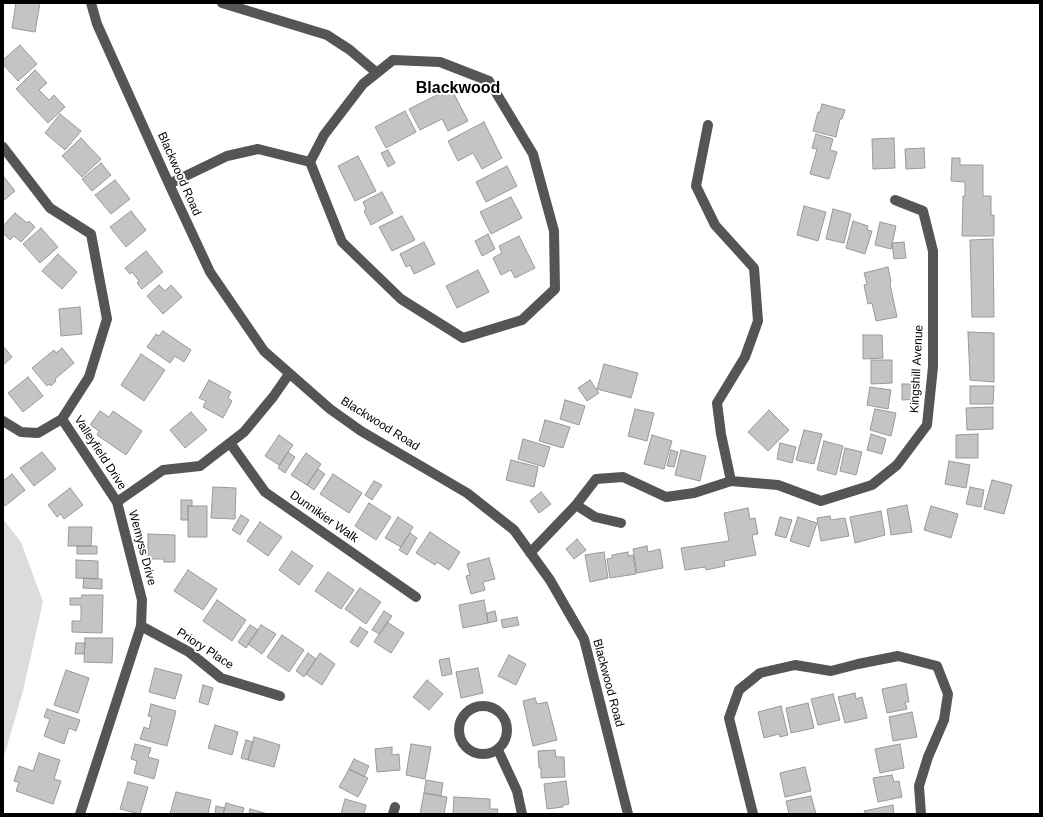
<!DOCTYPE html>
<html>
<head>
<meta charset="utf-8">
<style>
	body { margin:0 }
	#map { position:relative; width:1043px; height:817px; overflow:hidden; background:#fff; font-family:Arial,sans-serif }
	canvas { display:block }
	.frame { position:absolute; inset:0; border:4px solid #000; pointer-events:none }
</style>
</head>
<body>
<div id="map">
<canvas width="1043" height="817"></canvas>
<div class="frame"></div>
</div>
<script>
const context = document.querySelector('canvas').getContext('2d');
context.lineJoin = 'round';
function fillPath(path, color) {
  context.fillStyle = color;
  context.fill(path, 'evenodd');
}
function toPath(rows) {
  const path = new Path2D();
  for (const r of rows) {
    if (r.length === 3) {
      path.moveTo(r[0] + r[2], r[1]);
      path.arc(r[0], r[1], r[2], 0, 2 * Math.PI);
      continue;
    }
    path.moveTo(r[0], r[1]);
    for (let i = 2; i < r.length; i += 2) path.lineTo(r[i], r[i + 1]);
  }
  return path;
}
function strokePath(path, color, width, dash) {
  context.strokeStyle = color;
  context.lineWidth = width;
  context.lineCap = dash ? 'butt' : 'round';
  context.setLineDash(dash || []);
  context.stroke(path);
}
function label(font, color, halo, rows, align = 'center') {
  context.font = font + ' Arial,sans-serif';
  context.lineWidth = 4;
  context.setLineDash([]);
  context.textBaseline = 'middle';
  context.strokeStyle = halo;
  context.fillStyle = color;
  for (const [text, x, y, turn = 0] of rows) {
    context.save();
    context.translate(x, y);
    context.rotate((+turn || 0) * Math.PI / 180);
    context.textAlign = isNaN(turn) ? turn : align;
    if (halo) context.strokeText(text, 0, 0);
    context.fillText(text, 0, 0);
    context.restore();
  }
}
fillPath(toPath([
	[3,519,21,542,43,602,23,691,3,760]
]), '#dcdcdc');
const building = toPath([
	[16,3,40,3,35,32,12,28,16,3],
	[20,45,37,64,18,81,3,64,3,60,20,45],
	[35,70,47,83,39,90,49,100,54,95,65,107,48,123,16,89,35,70],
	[451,88,468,121,448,131,442,119,420,130,409,109,451,88],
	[822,104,845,110,842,119,840,119,836,137,813,131,818,112,820,112,822,104],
	[405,111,416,132,386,148,375,127,405,111],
	[60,114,81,131,65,150,45,133,60,114],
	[484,122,502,158,482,169,473,153,458,161,448,141,484,122],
	[816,134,833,139,830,150,837,152,829,179,810,174,817,149,812,148,816,134],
	[81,138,101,159,82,177,62,156,81,138],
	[894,138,895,168,873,169,872,139,894,138],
	[924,148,925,168,906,169,905,149,924,148],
	[388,150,395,163,388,167,381,153,388,150],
	[358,156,376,191,355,201,338,166,358,156],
	[952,158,960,158,960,165,983,165,983,196,991,196,991,215,994,215,994,236,962,236,963,196,965,196,965,182,951,181,952,158],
	[101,163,111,175,92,191,82,179,101,163],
	[507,166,517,186,486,202,476,182,507,166],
	[4,177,15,191,3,201,3,178,4,177],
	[115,180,130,199,111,214,95,195,115,180],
	[382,192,393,213,371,225,364,211,366,209,363,202,382,192],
	[511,197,522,218,491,234,480,212,511,197],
	[804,206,826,212,818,241,797,235,804,206],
	[833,209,851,214,844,243,826,239,833,209],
	[131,211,146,230,126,247,110,227,131,211],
	[15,213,27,223,29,221,35,227,21,242,14,236,10,240,3,233,3,226,15,213],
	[402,216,415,240,392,251,379,227,402,216],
	[853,221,868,226,867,230,872,231,865,254,846,248,853,221],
	[880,222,896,226,891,249,875,245,880,222],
	[41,228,58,247,40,263,23,244,41,228],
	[488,234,495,249,482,256,475,241,488,234],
	[519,236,535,268,515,278,511,270,501,275,493,258,502,253,499,246,519,236],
	[993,239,994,317,972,317,970,240,993,239],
	[424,242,435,264,414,274,410,265,406,267,400,254,424,242],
	[904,242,906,258,894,259,892,243,904,242],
	[146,251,163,272,142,289,137,283,139,281,132,272,130,274,125,268,146,251],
	[58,254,77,272,62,289,42,271,58,254],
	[888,267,891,282,890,284,897,317,876,321,872,303,868,304,864,285,867,284,864,273,888,267],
	[478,270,489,292,457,308,446,286,478,270],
	[159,285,165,291,171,285,182,297,163,314,147,296,159,285],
	[80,307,82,334,61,336,59,309,80,307],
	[163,331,191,350,184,362,175,356,170,363,147,347,156,334,159,336,163,331],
	[968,332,994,333,994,382,970,380,968,332],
	[863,335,882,335,883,358,863,359,863,335],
	[3,346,12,357,3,365,3,346],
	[62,348,74,363,55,379,56,381,51,386,49,384,47,386,32,368,54,350,56,353,62,348],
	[141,354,165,370,144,401,121,385,141,354],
	[871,360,892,360,892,383,871,384,871,360],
	[604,364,638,373,631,398,597,389,604,364],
	[28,377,43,396,23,412,8,393,28,377],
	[209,380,231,392,228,398,232,401,223,418,203,407,206,401,199,398,209,380],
	[590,380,599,393,587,401,578,388,590,380],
	[902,384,918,384,919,399,902,400,902,384],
	[970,386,994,386,993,404,970,404,970,386],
	[870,387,891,390,888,409,867,405,870,387],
	[565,400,585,406,579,425,560,419,565,400],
	[993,407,993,429,967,430,966,408,993,407],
	[635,409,654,413,647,441,628,436,635,409],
	[875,409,896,413,891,436,870,430,875,409],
	[769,410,789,430,768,451,748,432,769,410],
	[100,411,109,417,113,411,142,431,126,455,97,435,99,431,90,425,100,411],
	[191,412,207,430,185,448,170,430,191,412],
	[545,420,570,427,563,448,539,441,545,420],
	[804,430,822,434,814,464,796,460,804,430],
	[871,434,886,439,882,454,867,450,871,434],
	[978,434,978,458,956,458,956,435,978,434],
	[279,435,293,445,279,465,265,456,279,435],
	[652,435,672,441,664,469,644,464,652,435],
	[523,439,550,447,544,467,518,459,523,439],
	[824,441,843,446,836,475,817,470,824,441],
	[780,443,796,447,792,463,777,459,780,443],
	[845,448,862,452,856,475,840,471,845,448],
	[671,450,678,452,674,467,667,466,671,450],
	[681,450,706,456,700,481,675,475,681,450],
	[42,452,56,469,34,486,20,468,42,452],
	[288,452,295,457,285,473,278,468,288,452],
	[306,453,321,464,307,485,291,475,306,453],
	[511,460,538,467,534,487,506,480,511,460],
	[949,461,970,465,966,488,945,484,949,461],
	[318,469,325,474,314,490,307,485,318,469],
	[12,474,25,490,5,506,3,503,3,481,12,474],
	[333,474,362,493,349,513,320,494,333,474],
	[992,480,1012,485,1004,514,984,509,992,480],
	[374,481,382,485,372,500,365,495,374,481],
	[213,487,236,488,235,519,211,518,213,487],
	[970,487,984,490,981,507,966,504,970,487],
	[70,488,83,505,64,519,61,514,57,517,48,505,70,488],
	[541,492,551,504,539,513,530,501,541,492],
	[181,500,192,500,192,506,188,506,188,520,181,520,181,500],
	[369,503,391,517,376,540,355,526,369,503],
	[907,505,912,532,891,535,887,509,907,505],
	[188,506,207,506,207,537,188,537,188,506],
	[931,506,958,514,951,538,924,530,931,506],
	[748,508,750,519,755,518,758,534,752,535,756,555,724,561,725,566,706,570,705,567,685,570,681,548,729,541,724,513,748,508],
	[881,511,885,535,855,543,850,517,881,511],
	[241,515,249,520,240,535,232,530,241,515],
	[830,516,831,520,845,518,849,536,821,541,817,518,830,516],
	[398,517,413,527,401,547,385,538,398,517],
	[780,517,792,520,786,538,775,535,780,517],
	[798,517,817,523,809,547,790,541,798,517],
	[260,522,282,537,268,556,247,541,260,522],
	[69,527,92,527,91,546,68,546,69,527],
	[430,532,460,552,449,570,437,562,435,565,416,553,430,532],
	[410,533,417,538,407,555,399,550,410,533],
	[148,534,175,535,175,562,164,562,164,559,148,559,148,534],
	[577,539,586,550,574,559,566,549,577,539],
	[77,546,97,546,97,554,77,554,77,546],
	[647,546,648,552,660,549,663,568,637,573,633,549,647,546],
	[292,551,313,566,299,585,279,570,292,551],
	[604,552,608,578,590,582,585,555,604,552],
	[628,552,628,556,633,555,636,574,610,578,607,559,612,558,612,555,628,552],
	[489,558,495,579,483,582,485,590,471,594,466,576,470,575,467,564,489,558],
	[76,560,98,561,98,579,76,578,76,560],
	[188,570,217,589,203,610,174,591,188,570],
	[328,572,354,590,341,609,315,591,328,572],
	[84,578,102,579,102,589,83,588,84,578],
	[360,588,381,602,366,624,345,609,360,588],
	[82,595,103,595,102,633,72,632,72,621,81,621,81,605,70,605,70,598,81,598,82,595],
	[217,600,246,620,232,641,203,621,217,600],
	[484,600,488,623,463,628,459,605,484,600],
	[384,611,392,616,380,634,372,630,384,611],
	[495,611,497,621,488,623,487,613,495,611],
	[517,617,519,625,503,628,501,620,517,617],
	[387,622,404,633,391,653,374,642,387,622],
	[250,625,258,630,246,648,238,642,250,625],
	[261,625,276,634,262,654,248,644,261,625],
	[360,627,368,632,358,647,350,642,360,627],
	[282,635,304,650,289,672,267,657,282,635],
	[85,638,113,638,112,663,84,662,85,638],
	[76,643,85,643,84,654,75,654,76,643],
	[308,653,316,659,304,677,296,671,308,653],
	[320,653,335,664,322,685,306,674,320,653],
	[509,655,526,664,516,685,498,676,509,655],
	[449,658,452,674,442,676,439,660,449,658],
	[155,668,182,675,175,699,149,692,155,668],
	[478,668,483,693,461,698,456,672,478,668],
	[66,670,89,678,78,713,54,705,66,670],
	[427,680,443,694,429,710,413,697,427,680],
	[906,684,909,702,905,702,907,709,887,713,882,689,906,684],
	[203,685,213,688,208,705,199,702,203,685],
	[855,693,856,699,862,697,867,718,845,723,838,697,855,693],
	[833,694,840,720,818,725,811,699,833,694],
	[535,698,537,704,547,702,557,740,533,746,523,701,535,698],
	[808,703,814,728,791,733,786,708,808,703],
	[151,704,176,711,167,746,140,739,144,727,149,729,152,717,148,716,151,704],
	[781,706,788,735,780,737,779,734,764,738,758,712,781,706],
	[47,709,80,720,76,731,69,728,64,744,44,736,50,719,44,717,47,709],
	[912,712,917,737,893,741,889,717,912,712],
	[215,725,238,732,232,755,208,748,215,725],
	[254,737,280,745,274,767,248,760,254,737],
	[246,740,253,742,248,760,241,758,246,740],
	[135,744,151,748,148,757,159,760,154,779,134,773,137,761,131,759,135,744],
	[411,744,431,747,425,779,406,775,411,744],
	[900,744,904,768,880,773,875,749,900,744],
	[392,747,392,755,399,754,400,770,377,772,375,749,392,747],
	[555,750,556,757,564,757,565,777,541,778,541,768,539,768,538,751,555,750],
	[39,753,60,760,54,779,61,781,53,804,16,791,19,782,14,781,19,766,33,771,39,753],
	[354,759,369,766,364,777,349,769,354,759],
	[805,767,811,791,785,797,780,773,805,767],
	[349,769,368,778,358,797,339,787,349,769],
	[892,775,894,782,899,781,902,797,878,802,873,778,892,775],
	[426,780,443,783,441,796,424,793,426,780],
	[566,781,569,804,563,805,563,807,547,809,544,784,566,781],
	[128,782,148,787,140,814,120,809,128,782],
	[176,792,211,800,208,814,170,814,176,792],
	[424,793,447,797,444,814,420,814,424,793],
	[811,796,816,814,789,814,786,801,811,796],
	[454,797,490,799,490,809,498,809,497,814,453,814,454,797],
	[345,799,366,805,364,814,341,814,345,799],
	[226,803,244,808,242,814,223,814,226,803],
	[893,805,894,814,865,814,864,811,893,805],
	[216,806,225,808,223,814,215,814,216,806],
	[250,809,268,814,249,814,250,809]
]);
fillPath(building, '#c4c4c4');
strokePath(building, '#999', 1);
strokePath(toPath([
	[91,3,97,24,169,184,210,272,264,351,330,409,361,431,467,493,514,530,550,580,584,639,628,814],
	[222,3,327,35,350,50,377,73],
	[708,125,696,186,715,225,754,268,758,321,745,357,717,403,721,434,731,481],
	[3,147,50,208,91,234,107,319,89,377,62,419,38,433,21,432,3,421],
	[169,184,227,156,258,149,310,162,342,242,401,299,463,338,522,320,555,289,554,231,533,154,489,81,440,62,393,60,363,84,324,135,310,162],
	[62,419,117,502],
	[230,443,265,492,416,597],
	[576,505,595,517,621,523],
	[530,553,576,505,596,479,623,477,666,497,694,493,731,481,778,485,821,501,872,485,897,465,927,425,933,367,933,251,923,211,895,200],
	[141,626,189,652,221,678,280,696],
	[483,730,24],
	[498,750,517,791,522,814],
	[80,814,141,626,142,600,117,502,163,470,200,466,244,432,273,397,289,374],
	[393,814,395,807],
	[753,814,729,718,739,690,760,673,795,665,831,671,858,664,898,656,937,666,948,694,944,720,928,757,919,786,921,814]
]), '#555', 10);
label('12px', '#000', '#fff', [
	["Blackwood Road",179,174,66],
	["Kingshill Avenue",917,369,-87],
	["Blackwood Road",380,424,32],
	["Valleyfield Drive",100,453,57],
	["Dunnikier Walk",324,517,35],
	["Wemyss Drive",142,548,75],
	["Priory Place",205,649,33],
	["Blackwood Road",608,683,75]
]);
label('bold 16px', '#000', '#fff', [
	["Blackwood",458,89]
]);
</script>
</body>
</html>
